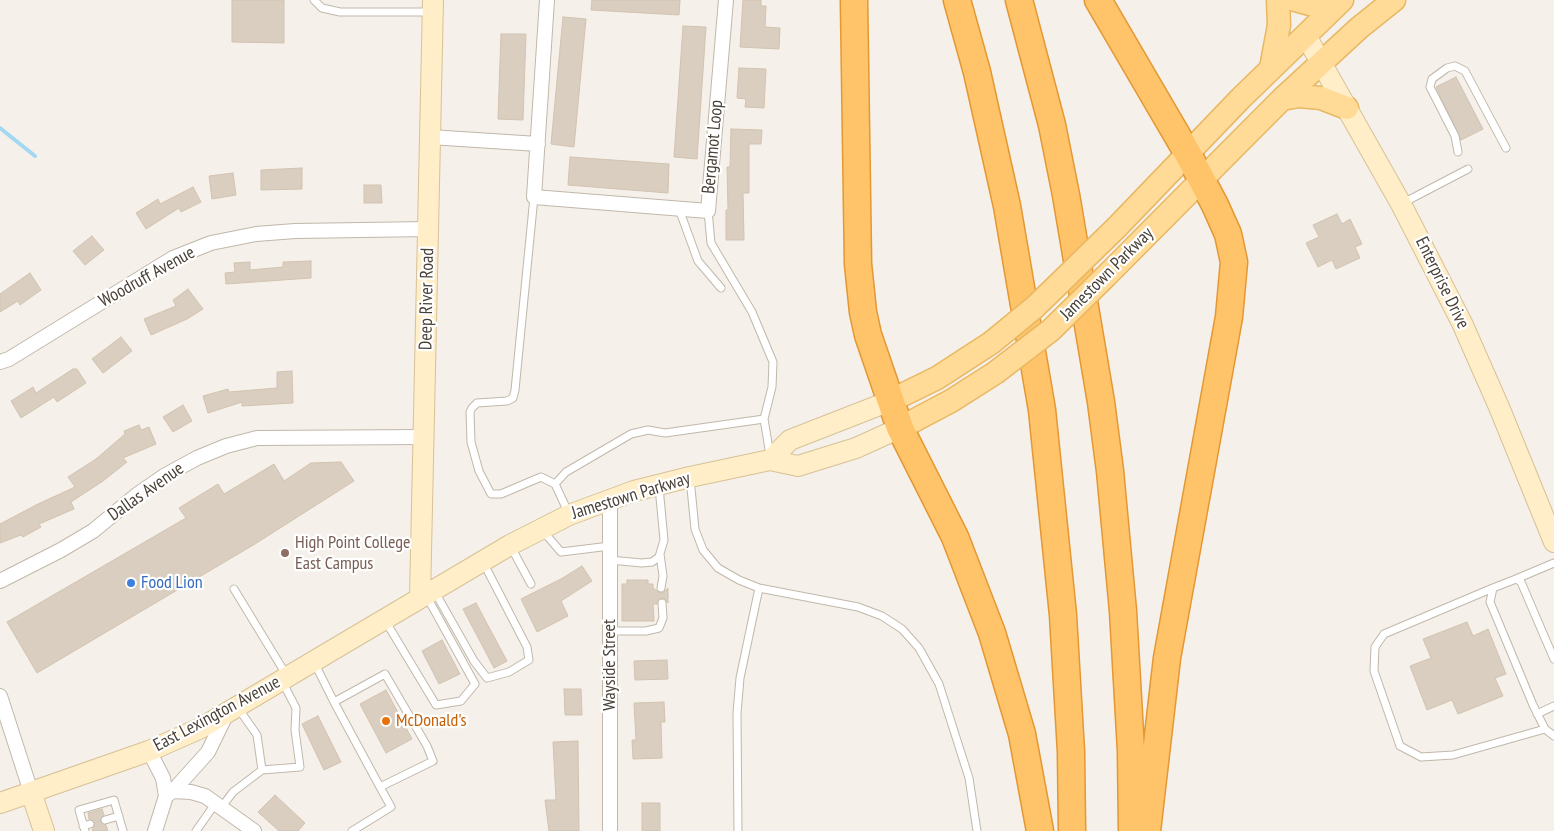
<!DOCTYPE html>
<html>
<head>
<meta charset="utf-8">
<style>
	body { margin:0 }
	canvas { display:block; background:#f5f0e9 }
</style>
</head>
<body>
<canvas width="1554" height="831"></canvas>
<script>
const context = document.querySelector('canvas').getContext('2d');
context.lineJoin = 'round';
function toPath(rows) {
  const path = new Path2D();
  for (const r of rows) {
    path.moveTo(r[0], r[1]);
    for (let i = 2; i < r.length; i += 2) path.lineTo(r[i], r[i + 1]);
  }
  return path;
}
function strokePath(path, color, width, dash) {
  context.strokeStyle = color;
  context.lineWidth = width;
  context.lineCap = dash ? 'butt' : 'round';
  context.setLineDash(dash || []);
  context.stroke(path);
}
function fillPath(path, color) {
  context.fillStyle = color;
  context.fill(path, 'evenodd');
}
function label(font, color, halo, rows, align = 'center') {
  context.font = font + ' "PT Sans Narrow",sans-serif';
  context.lineWidth = 4.5;
  context.setLineDash([]);
  context.textBaseline = 'middle';
  context.strokeStyle = halo;
  context.fillStyle = color;
  for (const [text, x, y, turn = 0] of rows) {
    context.save();
    context.translate(x, y);
    context.rotate((+turn || 0) * Math.PI / 180);
    context.textAlign = isNaN(turn) ? turn : align;
    if (halo) context.strokeText(text, 0, 0);
    context.fillText(text, 0, 0);
    context.restore();
  }
}
strokePath(toPath([
	[0,128,35,156]
]), '#a3d8f3', 4);
const building = toPath([
	[232,0,284,0,284,43,232,42,232,0],
	[592,0,680,0,679,15,591,10,592,0],
	[743,0,761,0,761,6,766,6,765,27,780,28,779,49,740,47,743,0],
	[563,17,586,19,574,147,551,144,563,17],
	[683,26,706,27,697,159,674,157,683,26],
	[501,34,526,34,523,120,498,119,501,34],
	[739,68,766,69,764,108,745,107,746,99,737,98,739,68],
	[1456,77,1483,129,1461,140,1436,87,1456,77],
	[731,129,762,130,761,144,749,144,749,193,743,193,744,240,726,240,726,210,728,210,727,167,730,167,731,129],
	[570,157,669,164,668,193,568,185,570,157],
	[302,168,302,189,261,190,261,170,302,168],
	[233,173,236,195,212,199,209,176,233,173],
	[364,185,381,185,382,203,364,203,364,185],
	[193,187,201,202,181,212,179,208,146,229,136,213,158,199,160,204,193,187],
	[1337,214,1342,224,1350,219,1362,244,1355,247,1360,258,1336,269,1332,260,1318,267,1306,243,1319,237,1313,225,1337,214],
	[92,236,104,250,85,265,73,251,92,236],
	[311,261,311,278,226,284,225,273,235,272,234,263,250,262,250,270,283,267,283,262,311,261],
	[30,273,41,290,20,305,18,301,0,312,0,294,30,273],
	[188,289,203,309,187,319,151,335,144,319,176,306,173,300,188,289],
	[121,337,132,351,103,373,92,359,121,337],
	[73,369,77,369,86,383,57,402,54,397,21,418,11,401,33,387,36,393,73,369],
	[292,371,293,403,242,406,242,402,208,413,203,396,228,389,229,392,277,388,277,372,292,371],
	[183,405,192,421,173,432,163,417,183,405],
	[139,425,141,430,149,427,156,444,123,458,127,462,103,481,71,502,74,509,39,524,41,527,23,537,21,535,0,543,0,524,38,504,75,487,68,477,96,459,125,434,124,431,139,425],
	[341,462,354,481,255,544,37,673,7,622,186,518,179,508,218,484,224,494,274,464,284,481,311,463,341,462],
	[582,566,592,581,561,601,568,616,537,632,521,599,561,579,582,566],
	[627,580,648,580,648,584,653,584,653,588,660,593,663,593,668,588,668,603,662,598,657,604,653,604,654,621,622,621,622,584,627,584,627,580],
	[476,603,507,661,494,668,463,609,476,603],
	[1467,622,1473,636,1488,629,1506,674,1495,678,1503,696,1458,714,1452,700,1427,710,1410,666,1431,658,1423,639,1467,622],
	[442,640,460,674,439,684,422,651,442,640],
	[667,660,668,679,635,680,634,661,667,660],
	[564,689,581,689,582,715,565,715,564,689],
	[386,690,412,739,386,753,360,704,386,690],
	[664,702,665,722,661,722,662,758,633,759,632,740,636,740,634,703,664,702],
	[318,716,341,762,324,770,302,724,318,716],
	[578,741,579,831,549,831,545,800,556,800,553,742,578,741],
	[275,795,305,823,298,831,279,831,258,812,275,795],
	[642,803,660,803,660,831,642,831,642,803],
	[102,809,104,815,100,821,106,825,108,831,92,831,95,823,89,819,88,813,102,809]
]);
fillPath(building, '#dacec0');
strokePath(building, '#d2c3b0', 1);
const lane = toPath([
	[314,0,322,8,340,12,430,12],
	[1458,152,1455,136,1430,87,1432,79,1447,68,1455,66,1465,71,1506,148],
	[534,197,515,390,513,398,507,401,477,403,472,408,470,412,471,442,479,471,491,494,501,494,541,477,555,484,569,514],
	[1401,204,1468,169],
	[679,209,698,261,721,288],
	[708,211,711,243,752,312,773,362,772,387,764,419,770,455],
	[690,478,695,529,703,550,718,568,739,580,759,588,858,607,882,616,902,629,919,648,939,684,969,778,977,831],
	[555,484,566,472,631,434,648,430,665,433,764,419],
	[542,530,561,552,610,546],
	[511,547,531,584],
	[660,554,663,576,661,588],
	[610,560,642,563,652,562,659,557,664,540,659,487],
	[1516,579,1554,563],
	[1493,588,1384,634,1375,647,1374,671,1400,746,1421,757,1453,755,1545,729],
	[234,589,287,676],
	[435,592,474,661,487,678,509,672,529,660,527,647,483,562],
	[386,622,436,705,461,701,475,684,427,597],
	[610,631,646,631,659,628,663,618,662,603],
	[1554,659,1521,582,1516,579,1493,588,1490,602,1533,705,1545,729,1554,736],
	[314,662,334,702,380,787,433,761,427,746,385,674,334,702],
	[238,708,257,735,262,770,300,767,295,730,296,708,283,683],
	[1537,714,1554,706],
	[221,808,233,792,262,770],
	[105,820,119,816],
	[83,826,90,824],
	[85,831,79,810,114,800,123,831],
	[196,831,215,804],
	[352,831,391,807,380,787],
	[738,831,737,713,740,678,759,588]
]);
const street = toPath([
	[547,0,534,197,708,211,726,0],
	[430,137,538,144],
	[0,362,9,359,173,258,211,243,256,234,295,231,428,229],
	[0,581,61,550,93,531,138,494,164,476,197,458,226,446,257,438,424,437],
	[0,696,31,792],
	[149,751,163,778,166,796,155,831],
	[173,791,191,792,205,796,254,831],
	[166,796,173,791,208,752,227,713],
	[610,831,610,499]
]);
const secondary = toPath([
	[1306,36,1401,204,1462,323,1499,407,1554,542],
	[770,460,790,440,890,401],
	[420,598,433,0],
	[31,792,44,831],
	[0,803,149,751,201,728,510,545,569,515,634,491,690,477,770,460,798,466,856,448,900,428]
]);
const primary = toPath([
	[1295,0,1313,5,1338,3],
	[1271,68,1279,25,1278,0],
	[1282,99,1299,96,1321,98,1347,108],
	[1117,227,1241,98,1342,0],
	[1106,276,1282,99,1359,28,1394,0],
	[890,401,937,378,991,343],
	[900,428,951,401,995,373]
]);
const highway = toPath([
	[854,0,858,264,863,312,868,335,900,428,955,537,992,633,1022,734,1040,831],
	[957,0,977,72,1007,206,1042,410,1063,615,1071,752,1072,831],
	[1019,0,1052,125,1066,195,1101,402,1110,471,1123,611,1131,751,1132,831],
	[1098,0,1188,154,1215,205,1228,234,1234,262,1229,317,1167,658,1147,831]
]);
strokePath(lane, '#c1b8ab', 9);
strokePath(street, '#c1b8ab', 16);
strokePath(secondary, '#d7c297', 22);
strokePath(primary, '#e9b863', 25);
strokePath(highway, '#e49834', 29);
strokePath(lane, '#fff', 7);
strokePath(street, '#fff', 14);
strokePath(secondary, '#ffeec8', 20);
strokePath(primary, '#ffdb97', 22);
strokePath(highway, '#ffc469', 26);
const primaryBridge = toPath([
	[991,343,1035,307,1117,227],
	[995,373,1051,330,1106,276]
]);
strokePath(primaryBridge, '#e9b863', 25, []);
strokePath(primaryBridge, '#ffdb97', 22);
for (const [x, y, r, color] of [
	[285,553,5,"#8d6e63"],
	[131,583,5,"#3f7fe0"],
	[386,721,5,"#e8710a"]
]) {
  const dot = new Path2D();
  dot.arc(x, y, r, 0, 2 * Math.PI);
  context.fillStyle = color;
  context.fill(dot);
  strokePath(dot, '#fff', 2);
}
label('18px', '#494137', '#fff', [
	["Bergamot Loop",713,147,-85],
	["Jamestown Parkway",1107,274,-45],
	["Woodruff Avenue",147,277,-29],
	["Enterprise Drive",1442,283,64],
	["Deep River Road",427,299,-89],
	["Dallas Avenue",146,492,-35],
	["Jamestown Parkway",631,496,-17],
	["Wayside Street",610,665,-90],
	["East Lexington Avenue",217,714,-28]
]);
label('18px', '#785e54', '#fff', [
	["High Point College",295,543],
	["East Campus",295,564]
], 'left');
label('18px', '#366cbe', '#fff', [
	["Food Lion",141,583]
], 'left');
label('18px', '#c56008', '#fff', [
	["McDonald's",396,721]
], 'left');
</script>
</body>
</html>
